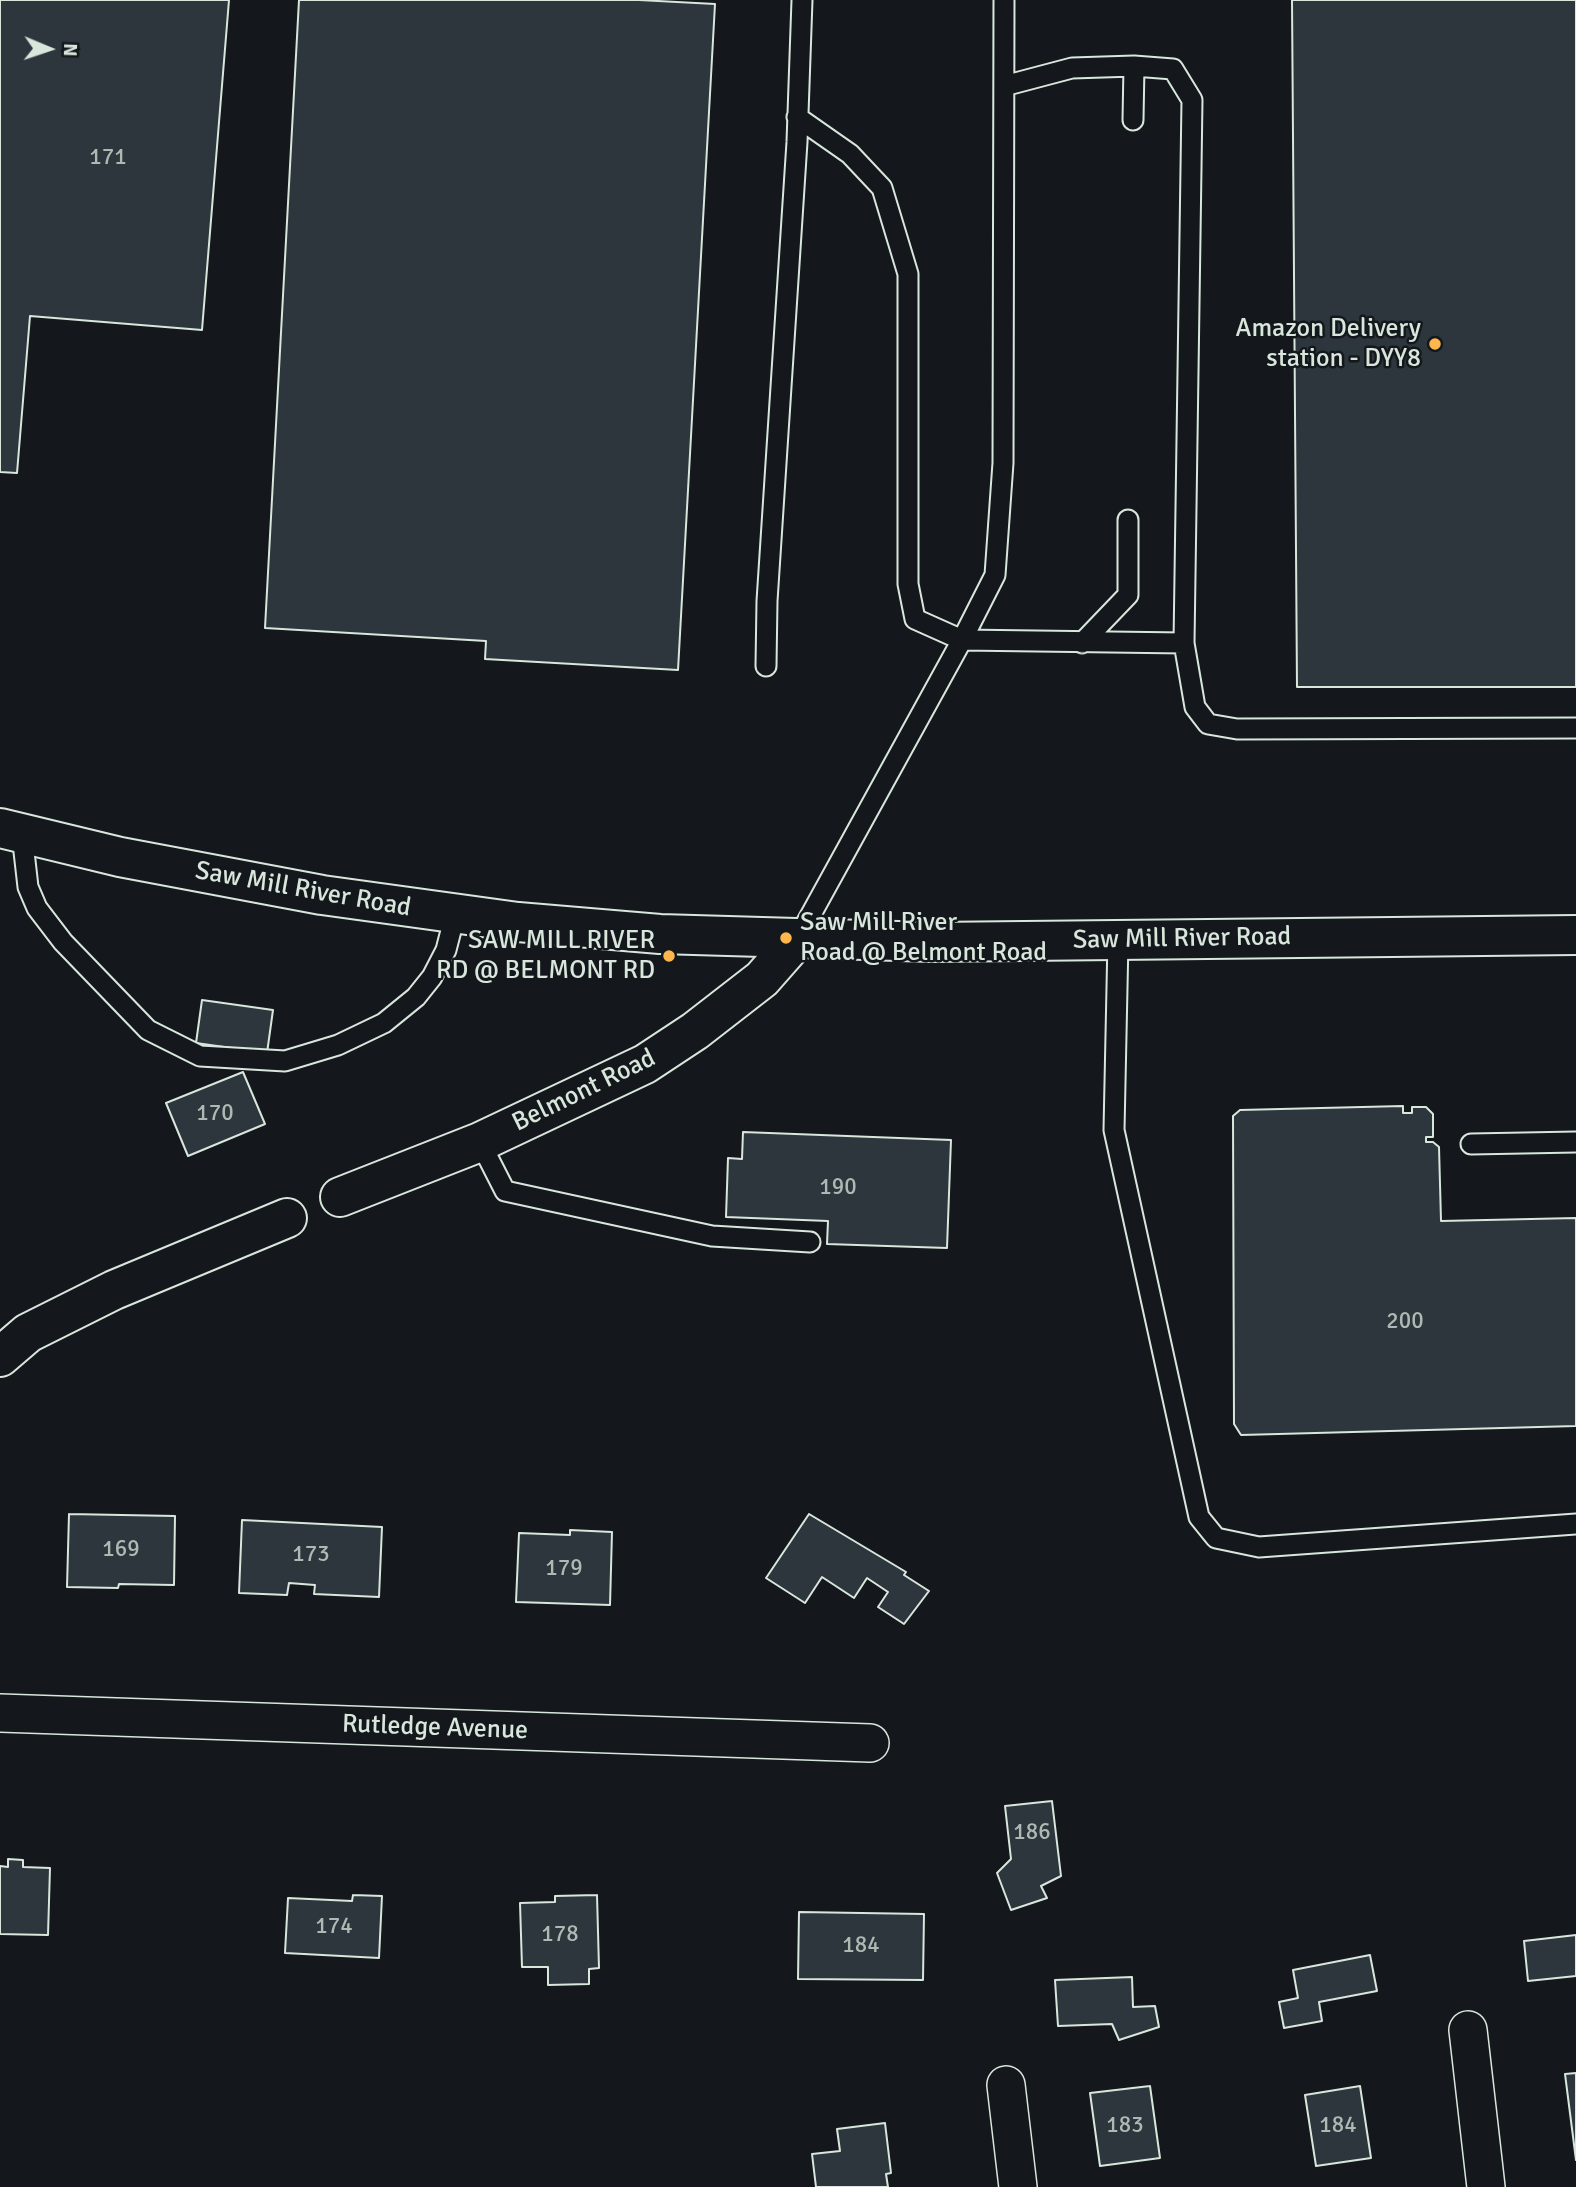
<!DOCTYPE html>
<html>
<head>
<meta charset="utf-8">
<style>
	body { margin:0 }
	#map { position:relative; width:1576px; height:2187px; overflow:hidden; background:#14181c; font-family:Signika,sans-serif }
	canvas { display:block }
	.north { position:absolute; left:14px; top:14px; width:70px; height:70px; -webkit-text-stroke:5px #14181c; paint-order:stroke; rotate:92deg; font-size:19px; font-weight:700; line-height:28px; text-align:center; color:#d8e6dc }
	.north::after { content:''; display:block; margin:auto; width:24px; height:32px; background:#d8e6dc; clip-path:polygon(50% 0,100% 100%,50% 72%,0 100%) }
</style>
</head>
<body>
<div id="map">
<canvas width="1576" height="2187"></canvas>
<div class="north">N</div>
</div>
<script>
const context = document.querySelector('canvas').getContext('2d');
context.lineJoin = 'round';
function fillPath(path, color) {
  context.fillStyle = color;
  context.fill(path, 'evenodd');
}
function toPath(rows) {
  const path = new Path2D();
  for (const r of rows) {
    path.moveTo(r[0], r[1]);
    for (let i = 2; i < r.length; i += 2) path.lineTo(r[i], r[i + 1]);
  }
  return path;
}
function strokePath(path, color, width, dash) {
  context.strokeStyle = color;
  context.lineWidth = width;
  context.lineCap = dash ? 'butt' : 'round';
  context.setLineDash(dash || []);
  context.stroke(path);
}
function label(font, color, halo, rows, align = 'center') {
  context.font = font + ' Signika,sans-serif';
  context.lineWidth = 5;
  context.setLineDash([]);
  context.textBaseline = 'middle';
  context.strokeStyle = halo;
  context.fillStyle = color;
  for (const [text, x, y, turn = 0] of rows) {
    context.save();
    context.translate(x, y);
    context.rotate((+turn || 0) * Math.PI / 180);
    context.textAlign = isNaN(turn) ? turn : align;
    if (halo) context.strokeText(text, 0, 0);
    context.fillText(text, 0, 0);
    context.restore();
  }
}
const building = toPath([
	[0,0,229,0,202,330,30,316,17,473,0,472,0,0],
	[299,0,639,0,715,4,678,670,485,659,486,641,265,628,299,0],
	[1292,0,1576,0,1576,687,1297,687,1292,0],
	[202,1000,273,1010,267,1053,196,1043,202,1000],
	[243,1072,265,1124,188,1156,166,1103,243,1072],
	[1403,1106,1403,1113,1412,1113,1412,1107,1426,1107,1433,1114,1433,1137,1426,1137,1426,1142,1433,1142,1439,1147,1441,1221,1576,1218,1576,1426,1241,1435,1234,1424,1233,1116,1240,1110,1403,1106],
	[743,1132,951,1140,947,1248,827,1244,828,1221,726,1217,728,1158,742,1159,743,1132],
	[69,1514,175,1516,174,1585,119,1584,118,1588,67,1587,69,1514],
	[809,1514,906,1572,904,1575,929,1591,904,1624,878,1607,888,1592,867,1578,854,1598,822,1577,805,1603,766,1578,809,1514],
	[242,1520,382,1527,379,1597,314,1594,315,1585,289,1583,287,1595,239,1593,242,1520],
	[570,1530,612,1532,610,1605,516,1602,519,1533,570,1535,570,1530],
	[1052,1801,1061,1876,1041,1886,1047,1898,1011,1910,997,1873,1011,1859,1005,1806,1052,1801],
	[8,1859,23,1860,23,1867,50,1868,48,1935,0,1934,0,1866,8,1867,8,1859],
	[353,1895,382,1896,379,1958,285,1953,288,1898,352,1901,353,1895],
	[597,1895,599,1968,589,1969,589,1984,548,1985,548,1967,522,1967,520,1903,555,1902,555,1896,597,1895],
	[799,1912,924,1914,923,1980,798,1979,799,1912],
	[1576,1935,1576,1976,1528,1981,1524,1941,1576,1935],
	[1370,1955,1377,1991,1319,2002,1322,2021,1284,2028,1279,2002,1298,1998,1293,1970,1370,1955],
	[1132,1977,1133,2007,1155,2006,1159,2027,1119,2040,1112,2024,1058,2026,1055,1980,1132,1977],
	[1576,2073,1576,2160,1565,2074,1576,2073],
	[1150,2086,1160,2158,1100,2166,1090,2093,1150,2086],
	[1360,2086,1371,2158,1316,2166,1305,2095,1360,2086],
	[885,2123,891,2173,886,2174,888,2187,816,2187,812,2154,840,2151,837,2129,885,2123]
]);
fillPath(building, '#2c363c');
strokePath(building, '#d8e6dc', 2);
const service = toPath([
	[1004,86,1072,68,1134,66,1173,69,1192,100,1184,643,1195,707,1208,724,1237,729,1576,728],
	[797,117,850,154,882,188,908,274,908,584,915,619,962,640,1184,643],
	[1133,120,1134,66],
	[1082,643,1128,595,1128,520],
	[766,666,767,601,797,142,802,0],
	[22,834,28,887,37,908,63,942,148,1030,200,1056,285,1061,338,1045,384,1023,416,997,432,977,446,950,455,915],
	[798,938,962,640,995,575,1003,463,1004,0],
	[1118,940,1114,1130,1199,1517,1216,1538,1259,1547,1576,1524],
	[480,1142,505,1191,712,1236,810,1242],
	[1471,1144,1576,1142]
]);
const minor = toPath([
	[0,1713,870,1743],
	[1468,2030,1486,2187],
	[1006,2085,1018,2187]
]);
const tertiary = toPath([
	[340,1197,480,1142,645,1064,695,1031,762,979,798,938],
	[0,1357,28,1333,114,1290,287,1218]
]);
const primary = toPath([
	[0,828,120,857,322,895,518,922,660,934,932,942,1576,935]
]);
strokePath(service, '#d8e6dc', 23);
strokePath(minor, '#d8e6dc', 40);
strokePath(tertiary, '#d8e6dc', 42);
strokePath(primary, '#d8e6dc', 42);
strokePath(service, '#14181c', 19);
strokePath(minor, '#14181c', 37);
strokePath(tertiary, '#14181c', 38);
strokePath(primary, '#14181c', 38);
for (const [x, y, r, color] of [
	[1435,344,7,"#ffb74d"],
	[786,938,7,"#ffb74d"],
	[669,956,7,"#ffb74d"]
]) {
  const dot = new Path2D();
  dot.arc(x, y, r, 0, 2 * Math.PI);
  context.fillStyle = color;
  context.fill(dot);
  strokePath(dot, '#14181c', 2.5);
}
label('23px', '#adbab4', null, [
	["171",108,158],
	["170",215,1114],
	["190",838,1188],
	["200",1405,1322],
	["169",121,1550],
	["173",311,1555],
	["179",564,1569],
	["186",1032,1833],
	["174",334,1927],
	["178",560,1935],
	["184",861,1946],
	["183",1125,2126],
	["184",1338,2126]
]);
label('26px', '#d8e6dc', '#14181c', [
	["Amazon Delivery",1421,329],
	["station - DYY8",1421,359],
	["Saw Mill River",800,923,"left"],
	["Road @ Belmont Road",800,953,"left"],
	["SAW MILL RIVER",655,941],
	["RD @ BELMONT RD",655,971]
], 'right');
label('26px', '#d8e6dc', '#14181c', [
	["Saw Mill River Road",303,890,10],
	["Saw Mill River Road",1182,939,-1],
	["Belmont Road",584,1091,-26],
	["Rutledge Avenue",435,1728,2]
]);
</script>
</body>
</html>
